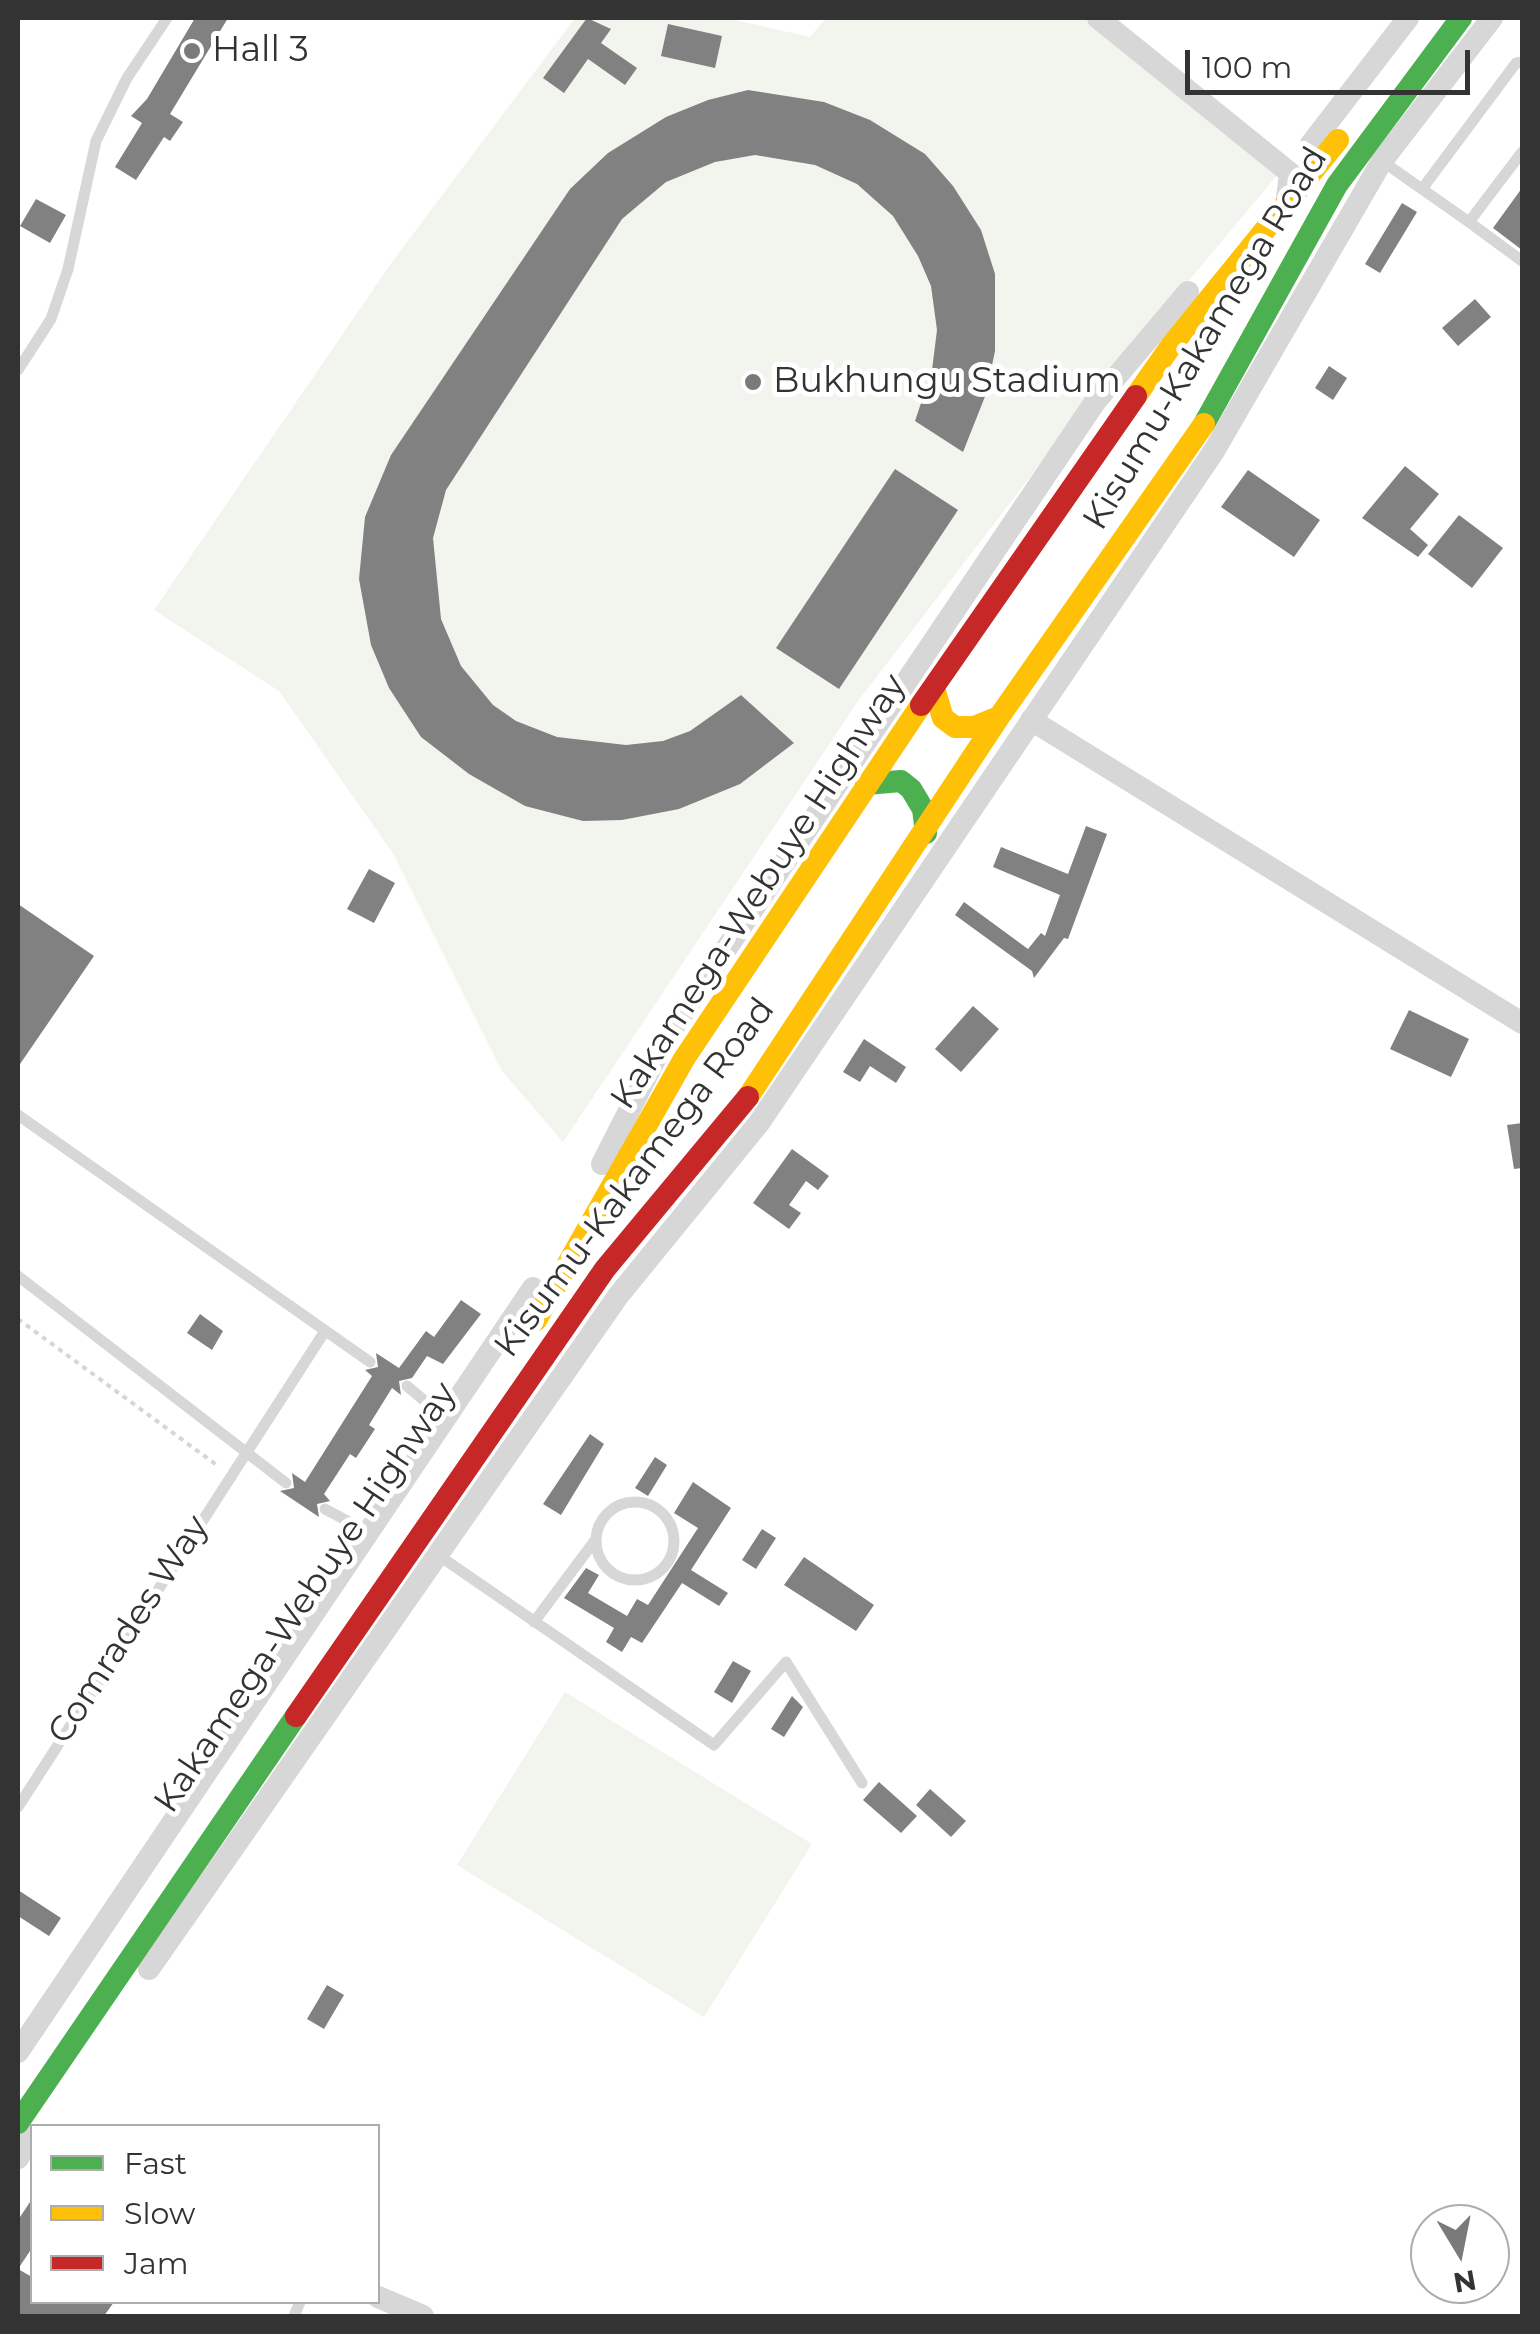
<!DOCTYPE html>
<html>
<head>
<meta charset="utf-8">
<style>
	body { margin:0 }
	#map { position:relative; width:1540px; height:2334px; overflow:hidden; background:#fff; font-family:Montserrat,sans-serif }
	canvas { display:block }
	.frame { position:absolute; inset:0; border:20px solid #333; pointer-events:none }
	.legend { position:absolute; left:30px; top:2124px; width:350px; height:180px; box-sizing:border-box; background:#fff; border:2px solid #adadad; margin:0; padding:12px 18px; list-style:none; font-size:30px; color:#333 }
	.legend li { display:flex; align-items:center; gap:20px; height:50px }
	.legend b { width:50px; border:2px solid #adadad }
	.north { position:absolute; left:1410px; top:2204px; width:100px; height:100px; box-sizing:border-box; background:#fff; border:2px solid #adadad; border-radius:50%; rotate:170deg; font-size:28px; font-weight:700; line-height:40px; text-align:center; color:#333 }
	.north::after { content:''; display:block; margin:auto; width:35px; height:45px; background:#7a7a7a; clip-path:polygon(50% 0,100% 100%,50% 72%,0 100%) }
	.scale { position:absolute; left:1185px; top:50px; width:285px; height:45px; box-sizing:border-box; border:5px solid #333; border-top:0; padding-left:12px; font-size:30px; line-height:35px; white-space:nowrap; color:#333; -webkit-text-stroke:8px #fff; paint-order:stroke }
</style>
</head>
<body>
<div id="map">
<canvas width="1540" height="2334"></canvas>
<div class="frame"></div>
<ul class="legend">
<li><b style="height:12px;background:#4caf50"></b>Fast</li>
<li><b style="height:12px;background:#ffc107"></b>Slow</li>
<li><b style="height:12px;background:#c62828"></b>Jam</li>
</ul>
<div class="north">N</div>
<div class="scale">100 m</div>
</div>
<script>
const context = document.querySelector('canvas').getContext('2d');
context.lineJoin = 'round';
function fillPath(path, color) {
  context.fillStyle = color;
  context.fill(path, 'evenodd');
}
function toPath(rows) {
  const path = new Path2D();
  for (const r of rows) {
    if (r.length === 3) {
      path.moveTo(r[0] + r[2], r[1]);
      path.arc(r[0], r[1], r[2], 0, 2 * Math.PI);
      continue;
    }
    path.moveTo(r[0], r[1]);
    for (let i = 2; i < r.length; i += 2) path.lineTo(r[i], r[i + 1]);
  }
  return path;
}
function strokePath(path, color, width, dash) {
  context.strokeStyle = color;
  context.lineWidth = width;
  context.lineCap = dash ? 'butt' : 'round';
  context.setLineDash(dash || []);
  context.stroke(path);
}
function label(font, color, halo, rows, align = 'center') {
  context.font = font + ' Montserrat,sans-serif';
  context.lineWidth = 10;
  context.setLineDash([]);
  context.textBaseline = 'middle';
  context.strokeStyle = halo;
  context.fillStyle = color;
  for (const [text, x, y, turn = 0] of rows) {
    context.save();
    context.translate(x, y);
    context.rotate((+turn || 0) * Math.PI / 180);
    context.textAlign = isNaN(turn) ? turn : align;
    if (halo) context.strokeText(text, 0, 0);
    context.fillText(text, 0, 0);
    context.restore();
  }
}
fillPath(toPath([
	[575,18,726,18,810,37,826,18,1095,18,1289,161,1089,400,858,701,563,1142,502,1071,394,855,279,691,154,610,392,262],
	[565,1692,812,1844,704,2017,457,1865]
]), '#f1f5ed');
fillPath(toPath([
	[195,18,228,18,170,114,183,122,170,141,164,137,136,180,115,167,142,123,131,116,147,99],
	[587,18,611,29,601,43,637,68,625,85,588,59,564,93,543,78],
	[668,24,722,36,715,68,661,56],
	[748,90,824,102,870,120,925,154,953,186,981,230,995,274,995,351,986,394,963,452,915,421,932,370,937,330,931,286,918,256,893,216,857,184,815,165,755,155,715,162,666,182,622,219,446,490,433,538,441,619,461,666,493,705,516,721,557,737,626,745,663,741,690,731,741,695,794,743,740,784,679,809,622,820,583,821,525,806,469,774,421,737,389,688,371,645,359,579,365,517,391,455,570,189,608,153,666,117,708,100],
	[1522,188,1522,250,1493,228],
	[36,199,66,215,50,243,20,226],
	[1402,203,1417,212,1380,273,1365,264],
	[1475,299,1491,317,1458,346,1442,328],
	[1329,366,1347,378,1333,400,1315,388],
	[1405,466,1439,494,1410,529,1428,545,1418,557,1362,518],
	[895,469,958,510,839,689,776,648],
	[1248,470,1320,520,1294,557,1221,507],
	[1459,515,1503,548,1472,588,1428,554],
	[1086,826,1107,834,1068,939,1064,938,1034,978,1032,971,955,915,964,902,1028,949,1041,933,1045,936,1060,895,993,867,1001,847,1068,874],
	[369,869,395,883,374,923,347,909],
	[18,904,94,956,18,1067],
	[973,1006,999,1029,961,1072,935,1049],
	[1409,1010,1469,1039,1451,1077,1390,1049],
	[864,1039,906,1067,896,1083,870,1066,860,1082,843,1072],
	[1522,1123,1522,1168,1514,1169,1507,1125],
	[792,1149,829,1176,818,1190,806,1181,789,1205,801,1213,789,1229,753,1203],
	[461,1300,481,1314,443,1364,427,1356,412,1378,399,1381,401,1395,392,1388,369,1425,375,1429,356,1458,350,1454,324,1494,330,1501,317,1504,319,1517,280,1491,294,1488,292,1473,305,1482,372,1376,365,1370,378,1367,376,1353,399,1368,426,1331,434,1337],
	[200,1314,223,1331,212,1350,187,1333],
	[590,1434,604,1444,561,1515,543,1504],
	[655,1457,667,1465,648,1496,635,1488],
	[693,1482,731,1508,691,1570,728,1593,719,1606,682,1583,642,1643,631,1637,622,1652,606,1642,614,1628,564,1598,586,1568,599,1575,588,1593,627,1616,637,1599,648,1605,698,1528,674,1513],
	[762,1529,776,1538,756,1569,742,1560],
	[804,1557,874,1605,856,1631,784,1585],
	[733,1661,751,1671,732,1703,714,1692],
	[792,1696,803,1707,784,1737,771,1729],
	[879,1782,917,1816,901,1833,863,1800],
	[930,1789,966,1821,951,1837,916,1805],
	[18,1890,61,1918,49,1936,18,1916],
	[327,1985,344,1995,324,2029,307,2019],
	[32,2199,32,2248,18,2269,32,2277,32,2302,114,2302,104,2316,18,2316,18,2220]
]), '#818181');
strokePath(toPath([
	[18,1319,218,1466]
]), '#d6d6d6', 4, [5, 5]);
strokePath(toPath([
	[1382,161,1469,222,1522,152],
	[1422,189,1516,63,1522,62],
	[1469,222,1522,261],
	[18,370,51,319,68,269,96,141,127,78,167,18],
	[18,1115,370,1362],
	[18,1276,286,1483],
	[407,1386,445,1418],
	[635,1541,39],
	[325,1509,368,1532],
	[438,1555,714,1745,786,1662,862,1783],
	[534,1622,596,1539],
	[18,1807,325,1331],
	[294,2316,300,2302]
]), '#d7d7d7', 11);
strokePath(toPath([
	[1098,18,1290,173,1287,198],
	[1311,144,1408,18],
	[1031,720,1522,1023],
	[602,1164,666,1038,1095,402,1188,292],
	[149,1969,618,1296,759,1123,1214,451,1382,161,1492,18],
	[18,2052,533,1288],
	[18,2158,32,2136],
	[378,2297,423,2316]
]), '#d7d7d7', 22);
strokePath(toPath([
	[1204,424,1337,185,1461,18],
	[866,784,901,781,911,789,923,809,926,833],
	[18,2123,296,1716]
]), '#4caf50', 22);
strokePath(toPath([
	[1136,396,1171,346,1338,140],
	[934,688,943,718,955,727,974,727,999,717],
	[748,1097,999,717,1204,424],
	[536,1320,684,1059,921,705]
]), '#ffc107', 22);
strokePath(toPath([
	[921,705,1136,396],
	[296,1716,605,1269,748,1097]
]), '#c62828', 22);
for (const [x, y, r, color] of [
	[192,51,10,"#7a7a7a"],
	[753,382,10,"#7a7a7a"]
]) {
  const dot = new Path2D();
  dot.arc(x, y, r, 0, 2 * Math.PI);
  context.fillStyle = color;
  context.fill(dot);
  strokePath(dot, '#fff', 4);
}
label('35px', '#333', '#fff', [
	["Hall 3",212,51],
	["Bukhungu Stadium",773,382]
], 'left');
label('35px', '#333', '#fff', [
	["Kisumu-Kakamega Road",1206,339,-59],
	["Kakamega-Webuye Highway",759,892,-57],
	["Kisumu-Kakamega Road",635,1178,-53],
	["Kakamega-Webuye Highway",306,1598,-56],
	["Comrades Way",129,1630,-57]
]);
</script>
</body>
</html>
